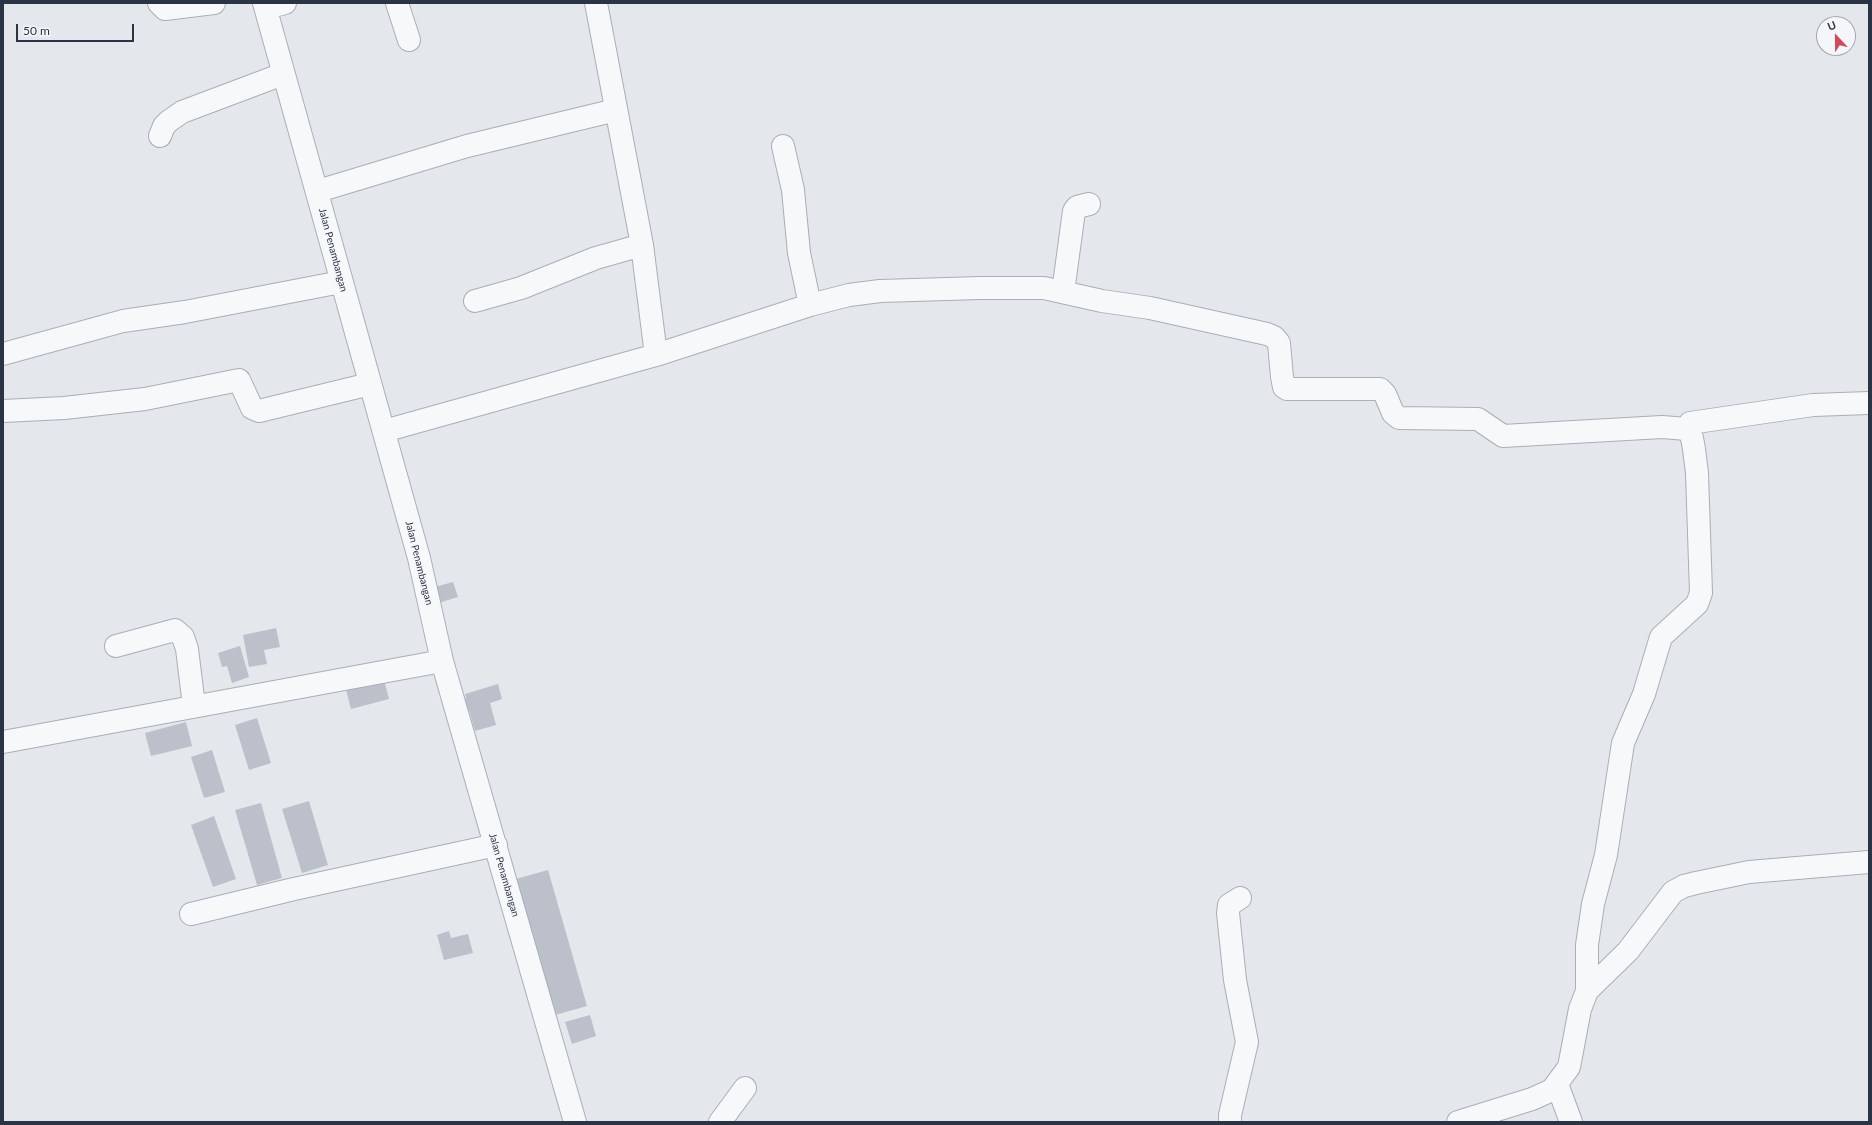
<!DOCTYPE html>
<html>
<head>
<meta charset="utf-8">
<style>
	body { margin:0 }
	#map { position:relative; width:1872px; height:1125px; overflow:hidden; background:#e4e7ec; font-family:Lato,sans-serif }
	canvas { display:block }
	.frame { position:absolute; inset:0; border:4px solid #2b3445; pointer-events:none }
	.north { position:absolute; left:1816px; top:16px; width:40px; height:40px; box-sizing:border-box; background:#f4f6f9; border:1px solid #a4a8b1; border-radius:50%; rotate:338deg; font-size:11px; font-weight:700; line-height:16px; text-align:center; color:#2b3445 }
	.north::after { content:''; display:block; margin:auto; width:14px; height:18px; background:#d1495b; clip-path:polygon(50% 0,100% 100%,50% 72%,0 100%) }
	.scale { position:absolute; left:16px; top:24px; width:118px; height:18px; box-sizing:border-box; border:2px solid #2b3445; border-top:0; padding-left:5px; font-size:12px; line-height:14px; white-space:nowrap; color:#2b3445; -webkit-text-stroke:3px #f4f6f9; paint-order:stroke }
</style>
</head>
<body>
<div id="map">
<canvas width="1872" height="1125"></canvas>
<div class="frame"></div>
<div class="north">U</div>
<div class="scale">50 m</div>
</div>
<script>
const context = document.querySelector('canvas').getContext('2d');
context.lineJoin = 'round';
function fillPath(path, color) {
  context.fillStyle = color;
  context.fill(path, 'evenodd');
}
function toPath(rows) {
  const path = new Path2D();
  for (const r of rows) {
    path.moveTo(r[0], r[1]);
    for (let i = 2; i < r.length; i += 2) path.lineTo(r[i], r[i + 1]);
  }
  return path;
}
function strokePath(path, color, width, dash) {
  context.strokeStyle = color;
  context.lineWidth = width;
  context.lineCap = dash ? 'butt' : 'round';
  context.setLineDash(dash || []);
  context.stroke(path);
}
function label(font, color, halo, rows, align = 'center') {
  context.font = font + ' Lato,sans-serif';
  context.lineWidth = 3;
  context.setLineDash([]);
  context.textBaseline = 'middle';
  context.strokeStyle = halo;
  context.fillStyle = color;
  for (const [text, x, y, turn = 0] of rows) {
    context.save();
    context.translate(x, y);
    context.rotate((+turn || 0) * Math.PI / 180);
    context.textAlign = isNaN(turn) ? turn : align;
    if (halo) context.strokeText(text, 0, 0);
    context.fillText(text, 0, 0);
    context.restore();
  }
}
fillPath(toPath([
	[453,582,458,597,435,604,431,588],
	[276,628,280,647,264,650,267,664,249,667,243,635],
	[240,646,249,677,232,683,227,666,222,667,218,653],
	[383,676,389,699,351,709,345,686],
	[498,684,502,699,490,703,496,725,475,731,469,710,463,711,460,701,466,699,465,694],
	[257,718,271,763,249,770,235,725],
	[186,722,192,746,151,756,145,733],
	[212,750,225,792,204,798,191,757],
	[309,801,328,865,302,873,282,809],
	[261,803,282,878,257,885,235,810],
	[214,816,236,879,213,887,191,825],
	[548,870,587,1006,555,1015,516,879],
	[449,931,451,938,468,934,473,953,444,960,437,935],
	[590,1015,596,1036,572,1044,565,1022]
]), '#bbc0ca');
const minor = toPath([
	[159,3,165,9,214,3],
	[264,3,419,558,442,661,575,1122],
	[397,3,409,40],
	[596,3,642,245,656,355],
	[266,8,285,3],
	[160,136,164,126,169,121,182,112,283,74],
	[783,146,793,190,799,253,810,305],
	[318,191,467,146,616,110],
	[1063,292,1074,211,1077,207,1089,204],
	[475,301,521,288,596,258,642,245],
	[3,354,123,321,185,312,341,282],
	[3,411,64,408,145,399,239,380,252,408,259,411,370,384],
	[1689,430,1688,427,1690,423,1813,405,1869,403],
	[384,431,656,355,810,305,849,295,880,291,980,288,1044,288,1102,301,1150,308,1267,334,1274,337,1279,343,1282,377,1284,387,1287,389,1380,389,1385,394,1393,413,1399,418,1478,419,1503,436,1662,427,1687,429,1692,438,1694,449,1697,473,1701,593,1697,604,1661,637,1644,694,1623,743,1606,855,1593,904,1587,945,1587,991],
	[116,646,175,630,183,637,187,649,194,706],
	[3,742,442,661],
	[191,914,294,889,496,845],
	[1557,1084,1571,1122],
	[720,1122,745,1088],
	[1230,1122,1230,1115,1247,1042,1235,980,1228,913,1229,905,1240,898],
	[1458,1122,1532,1099,1552,1090,1569,1067,1580,1009,1587,991,1628,951,1673,892,1684,886,1696,883,1749,872,1869,862]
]);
strokePath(minor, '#a9aeb7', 24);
strokePath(minor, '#f7f8fa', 22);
label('10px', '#2b3445', '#f4f6f9', [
	["Jalan Penambangan",333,250,75],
	["Jalan Penambangan",419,563,76],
	["Jalan Penambangan",504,875,74]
]);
</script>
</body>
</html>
